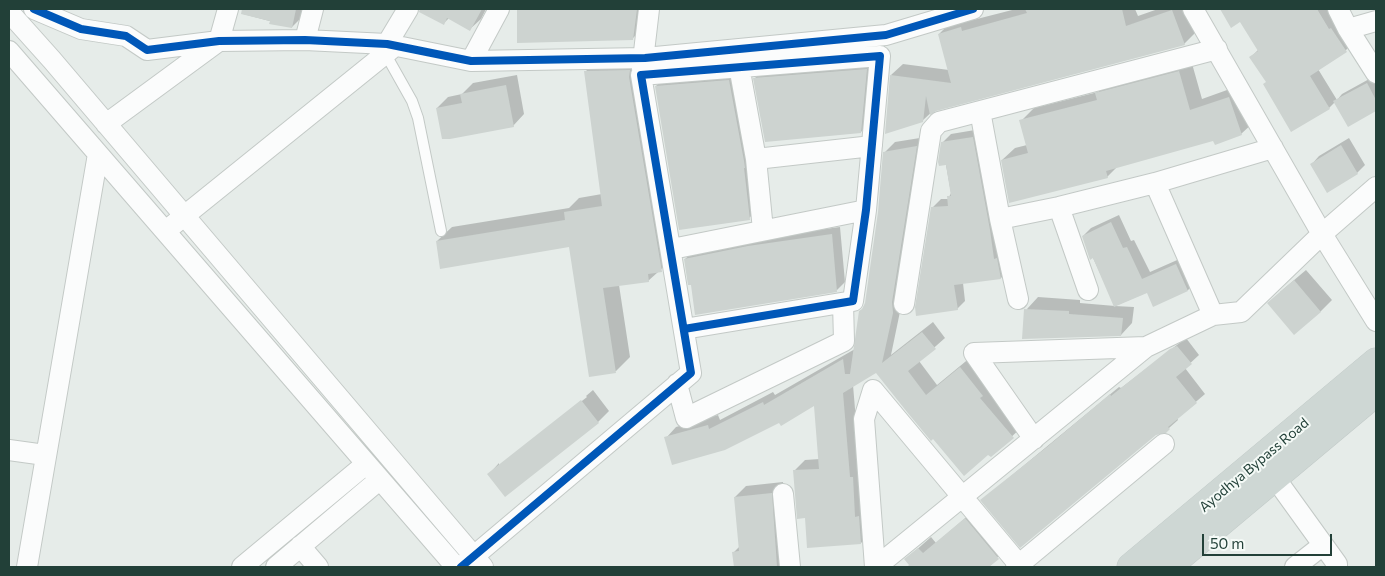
<!DOCTYPE html>
<html>
<head>
<meta charset="utf-8">
<style>
	body { margin:0 }
	#map { position:relative; width:1385px; height:576px; overflow:hidden; background:#e6ece9; font-family:Commissioner,sans-serif }
	canvas { display:block }
	.frame { position:absolute; inset:0; border:10px solid #224038; pointer-events:none }
	.scale { position:absolute; left:1202px; top:534px; width:130px; height:22px; box-sizing:border-box; border:2px solid #224038; border-top:0; padding-left:6px; font-size:15px; line-height:18px; white-space:nowrap; color:#224038; -webkit-text-stroke:4px #f5faf7; paint-order:stroke }
</style>
</head>
<body>
<div id="map">
<canvas width="1385" height="576"></canvas>
<div class="frame"></div>
<div class="scale">50 m</div>
</div>
<script>
const context = document.querySelector('canvas').getContext('2d');
context.lineJoin = 'round';
function fillPath(path, color) {
  context.fillStyle = color;
  context.fill(path, 'evenodd');
}
function toPath(rows) {
  const path = new Path2D();
  for (const r of rows) {
    path.moveTo(r[0], r[1]);
    for (let i = 2; i < r.length; i += 2) path.lineTo(r[i], r[i + 1]);
  }
  return path;
}
function strokePath(path, color, width, dash) {
  context.strokeStyle = color;
  context.lineWidth = width;
  context.lineCap = dash ? 'butt' : 'round';
  context.setLineDash(dash || []);
  context.stroke(path);
}
function label(font, color, halo, rows, align = 'center') {
  context.font = font + ' Commissioner,sans-serif';
  context.lineWidth = 4;
  context.setLineDash([]);
  context.textBaseline = 'middle';
  context.strokeStyle = halo;
  context.fillStyle = color;
  for (const [text, x, y, turn = 0] of rows) {
    context.save();
    context.translate(x, y);
    context.rotate((+turn || 0) * Math.PI / 180);
    context.textAlign = isNaN(turn) ? turn : align;
    if (halo) context.strokeText(text, 0, 0);
    context.fillText(text, 0, 0);
    context.restore();
  }
}
fillPath(toPath([
	[244,9,302,9,300,19,292,27,243,14],
	[424,9,486,9,481,19,470,29,449,18,444,23,422,12],
	[518,9,650,9,648,23,633,38,519,41],
	[1016,9,1135,9,1138,16,1158,9,1186,9,1195,33,1184,44,935,109,922,121,891,75,903,64,949,70,939,34,950,23,972,17,973,20],
	[1221,9,1329,9,1351,45,1343,53,1318,69,1337,100,1342,94,1371,78,1376,81,1376,110,1348,126,1335,102,1329,108,1267,82,1251,57,1259,49,1241,20,1231,26],
	[644,56,676,256,648,281,619,285,630,357,616,371,590,375,570,246,437,241,452,227,569,208,579,198,602,194,586,71,600,57],
	[878,58,872,120,861,132,755,78,766,67],
	[1191,60,1202,99,1241,85,1254,122,1241,134,1214,140,1117,167,1107,177,1002,160,1015,148,1027,145,1022,120,1034,108,1098,92,1109,81],
	[742,67,763,205,749,218,656,86,669,73],
	[517,75,524,114,513,126,437,108,448,97,462,94,473,83],
	[981,129,1009,270,1001,278,963,283,965,301,957,309,932,208,941,199,948,199,951,193,942,143,951,134],
	[926,137,902,302,891,355,933,322,945,338,919,361,937,385,971,357,1023,426,991,456,876,371,853,385,860,468,871,533,861,543,806,517,795,470,805,460,820,459,815,404,779,421,666,438,676,427,718,415,720,420,773,392,775,395,855,349,866,303,879,212,884,153,895,142],
	[1349,138,1365,165,1357,173,1312,164,1319,156],
	[1119,215,1131,241,1134,240,1150,272,1184,257,1195,283,1188,290,1148,292,1115,306,1134,307,1132,323,1121,335,1024,338,1027,309,1038,297,1080,300,1080,303,1115,306,1083,236,1091,228],
	[840,227,845,282,837,290,692,283,685,259,694,251,757,238],
	[1306,270,1332,300,1320,312,1280,292],
	[1186,338,1199,355,1185,368,1205,394,1177,418,1178,420,1169,428,982,500,1119,387,1121,388],
	[593,390,609,411,598,422,489,474,499,463,499,466,587,397,586,396],
	[783,482,789,567,735,567,734,552,740,546,735,497,746,486],
	[977,508,1009,546,987,567,913,567,906,559,931,537,936,543]
]), '#0003');
fillPath(toPath([
	[242,9,296,9,292,28,269,24,270,21,241,14],
	[420,9,482,9,470,31,447,18,444,25,419,12],
	[517,9,637,9,633,40,517,43],
	[1025,9,1122,9,1126,26,1172,10,1185,45,936,111,930,115,926,96,923,122,885,134,890,75,951,83,938,34,961,27,962,31,1027,13],
	[1220,9,1317,9,1329,29,1331,28,1347,52,1310,76,1330,109,1291,132,1263,84,1266,82,1249,57,1258,51,1240,22,1231,28],
	[867,69,861,133,765,142,753,78],
	[630,70,629,77,662,272,648,274,649,282,603,288,616,373,589,377,569,247,440,269,436,241,565,220,564,212,602,206,584,71],
	[1179,71,1190,110,1229,97,1242,135,1215,145,1213,141,1106,171,1108,178,1009,203,1001,160,1028,153,1019,120,1097,100,1095,93],
	[729,80,744,161,745,168,744,168,750,220,679,230,655,86],
	[1367,83,1376,100,1376,111,1348,127,1333,101],
	[506,85,514,127,450,139,442,139,436,108,462,103,460,94],
	[973,137,990,230,994,259,997,258,1001,279,954,285,958,310,916,316,915,307,931,207,948,206,947,196,951,196,946,165,939,166,938,162,941,142],
	[1341,145,1358,174,1327,193,1310,164],
	[917,146,892,302,893,313,882,363,922,332,936,349,908,371,926,395,960,367,983,396,980,398,1014,438,991,457,988,455,964,476,933,439,931,441,907,412,876,373,843,393,850,477,853,477,855,517,859,516,861,544,807,548,805,518,797,519,793,470,819,469,814,406,781,426,779,423,725,450,672,465,664,437,708,425,709,429,763,402,764,405,843,359,845,374,850,374,859,311,862,309,865,303,878,212,883,152],
	[1111,222,1123,248,1127,247,1142,279,1176,264,1188,291,1153,307,1147,293,1114,307,1093,258,1090,260,1082,236],
	[832,234,837,292,695,315,691,285,688,285,684,259,748,246],
	[1294,280,1321,312,1294,335,1267,303],
	[1024,309,1069,311,1069,314,1123,318,1121,336,1022,339],
	[1177,346,1192,364,1176,377,1197,403,1168,427,1170,429,1166,433,1156,435,1020,548,980,500,1047,447,1110,394,1111,396,1170,349],
	[581,400,599,423,505,497,487,474],
	[772,493,777,567,734,567,732,552,739,551,734,497],
	[965,518,999,559,989,567,907,567,909,565,904,559,918,548,923,553]
]), '#cdd3d0');
const service = toPath([
	[385,53,412,101,418,118,441,231]
]);
const minor = toPath([
	[34,9,81,29,126,36,147,50,219,41,305,40,387,44,471,61,645,58,886,35,973,9],
	[1193,9,1322,234,1376,321],
	[1338,9,1348,29,1376,73],
	[9,12,52,60,483,567],
	[1348,29,1376,21],
	[305,40,313,9],
	[387,44,408,9],
	[9,51,456,567],
	[471,61,499,9],
	[739,66,756,159,763,230],
	[642,69,649,9],
	[980,111,1000,219,1018,299],
	[106,124,219,41,228,9],
	[756,159,872,146],
	[1155,183,1213,315,1241,312,1322,234,1376,187],
	[1059,207,1088,290],
	[1000,219,1059,207,1155,183,1273,148],
	[173,225,395,46],
	[672,249,866,210],
	[904,304,931,131,939,122,1217,49],
	[677,384,686,418,844,341,843,303],
	[1034,439,974,353,1146,347],
	[9,450,45,455],
	[1275,478,1337,564,1337,567],
	[783,494,790,567],
	[300,546,318,567],
	[27,567,98,154],
	[242,567,366,464],
	[276,567,379,480],
	[461,567,691,373,641,75,880,56,866,210,853,301,684,329],
	[875,567,864,419,873,390,1021,567],
	[876,567,1146,347,1213,315],
	[1016,567,1164,444],
	[1295,567,1323,545]
]);
const primary = toPath([
	[1131,567,1376,362],
	[1167,567,1376,392]
]);
strokePath(service, '#c3c9c6', 12);
strokePath(minor, '#c3c9c6', 22);
strokePath(primary, '#c2cac8', 29);
strokePath(service, '#fbfcfc', 10);
strokePath(minor, '#fbfcfc', 20);
strokePath(primary, '#ced7d4', 28);
strokePath(toPath([
	[34,9,81,29,126,36,147,50,219,41,305,40,387,44,471,61,645,58,886,35,973,9],
	[461,567,691,373,641,75,880,56,866,210,853,301,684,329]
]), '#0057b8', 8);
label('14px', '#224038', '#f5faf7', [
	["Ayodhya Bypass Road",1254,465,-40]
]);
</script>
</body>
</html>
